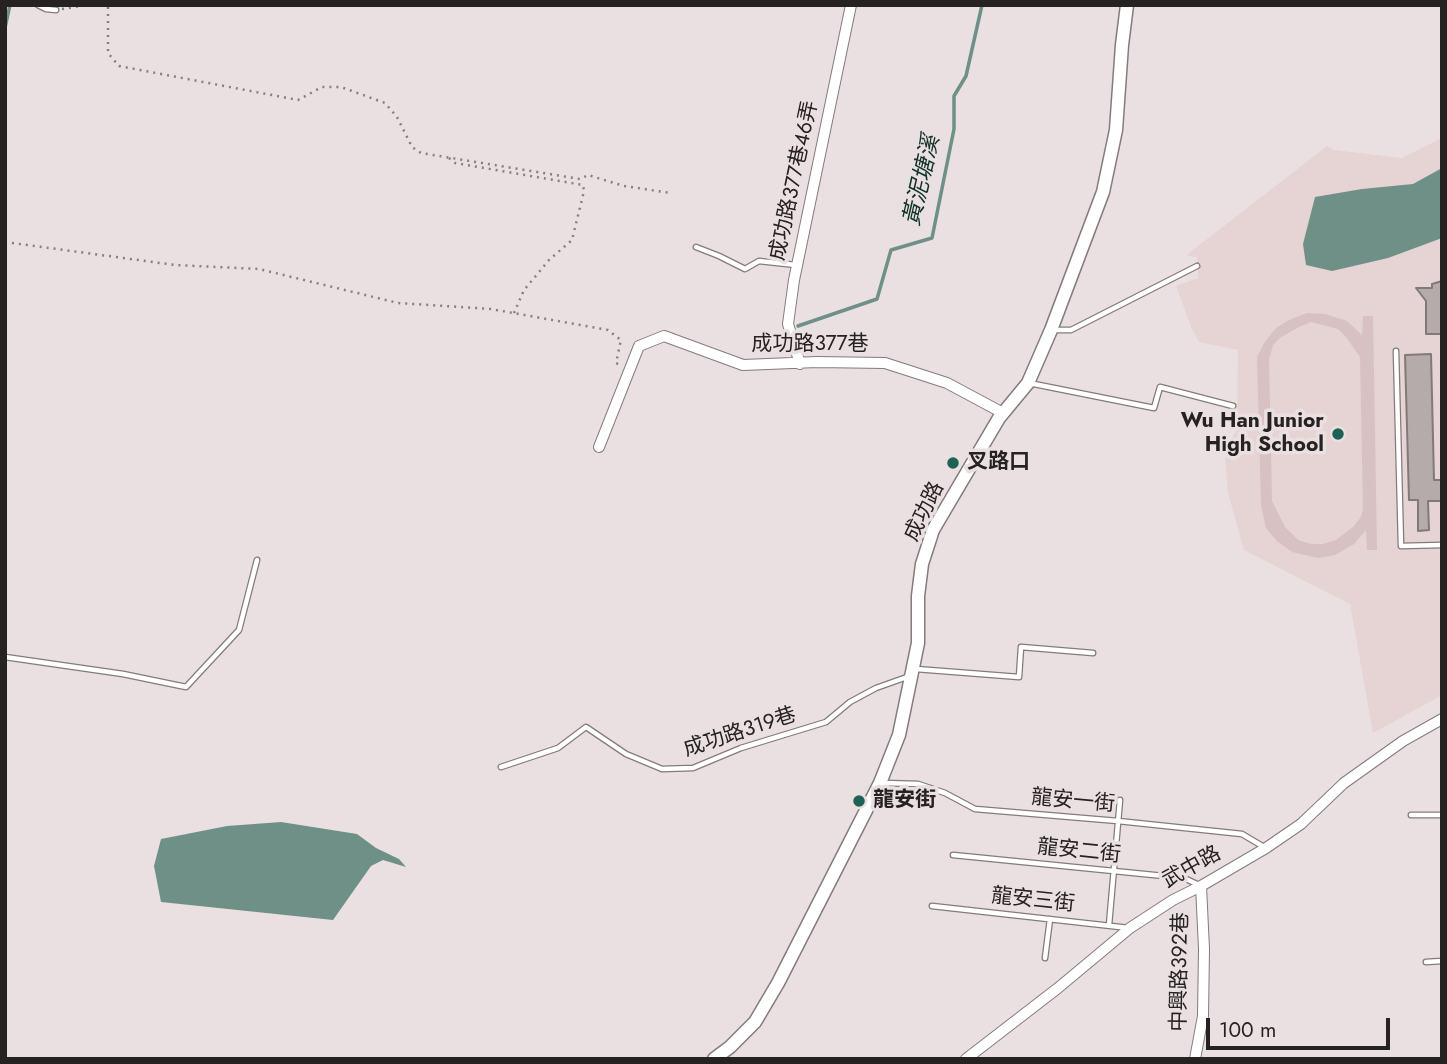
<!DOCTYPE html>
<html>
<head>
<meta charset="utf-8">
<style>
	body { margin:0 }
	#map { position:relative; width:1447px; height:1064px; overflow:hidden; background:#ebe0e1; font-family:Jost,sans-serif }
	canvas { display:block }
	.frame { position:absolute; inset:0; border:7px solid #262222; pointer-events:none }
	.scale { position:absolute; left:1206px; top:1018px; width:184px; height:32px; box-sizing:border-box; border:4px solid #262222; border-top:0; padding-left:9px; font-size:21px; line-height:24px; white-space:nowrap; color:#262222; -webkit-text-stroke:5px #ebe0e1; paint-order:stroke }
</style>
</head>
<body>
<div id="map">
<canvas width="1447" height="1064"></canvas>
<div class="frame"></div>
<div class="scale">100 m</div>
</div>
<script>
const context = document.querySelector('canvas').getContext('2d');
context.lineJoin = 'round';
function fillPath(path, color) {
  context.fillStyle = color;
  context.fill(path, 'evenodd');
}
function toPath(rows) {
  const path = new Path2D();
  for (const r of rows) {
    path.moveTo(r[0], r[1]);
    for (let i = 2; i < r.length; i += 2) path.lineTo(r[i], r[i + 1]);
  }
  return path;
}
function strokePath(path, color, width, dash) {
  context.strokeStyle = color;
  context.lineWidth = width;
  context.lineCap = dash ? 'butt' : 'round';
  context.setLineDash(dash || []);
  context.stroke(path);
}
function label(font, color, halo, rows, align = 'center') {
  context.font = font + ' Jost,"Noto Sans TC",sans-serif';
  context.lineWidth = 7;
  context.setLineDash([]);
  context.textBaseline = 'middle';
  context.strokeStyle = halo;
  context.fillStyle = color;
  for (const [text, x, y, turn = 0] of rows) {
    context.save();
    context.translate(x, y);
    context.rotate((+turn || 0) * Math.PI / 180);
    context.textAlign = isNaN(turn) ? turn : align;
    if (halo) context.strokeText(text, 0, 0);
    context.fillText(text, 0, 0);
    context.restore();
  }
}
fillPath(toPath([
	[1442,138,1442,695,1373,733,1350,604,1244,550,1228,493,1225,458,1232,438,1237,430,1238,350,1199,342,1192,329,1176,286,1198,278,1197,257,1188,256,1189,253,1327,146,1334,150,1402,158]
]), '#e6d3d3');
fillPath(toPath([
	[1307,313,1325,314,1347,321,1362,335,1363,316,1373,316,1377,550,1367,550,1366,530,1354,544,1335,555,1318,558,1292,552,1277,541,1266,528,1261,505,1257,357,1264,343,1276,328,1289,320],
	[1311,322,1338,329,1346,337,1360,357,1363,509,1361,517,1353,527,1336,540,1323,544,1311,544,1298,540,1285,527,1272,501,1269,360,1273,345,1281,337,1301,326]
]), '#d7c1c2');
fillPath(toPath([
	[1442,168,1442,238,1388,258,1332,271,1306,265,1303,244,1315,197,1362,189,1413,184],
	[281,822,357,834,376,848,399,859,406,867,383,860,371,866,333,920,161,902,154,866,161,839,227,826]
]), '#6e9087');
strokePath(toPath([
	[5,28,10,5],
	[798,326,877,299,891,250,932,238,954,129,954,96,966,76,982,5]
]), '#6e9087', 3.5);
const building = toPath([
	[1442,281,1442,334,1426,334,1426,301,1416,288,1432,288,1432,284,1442,281],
	[1431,354,1434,480,1442,480,1442,501,1428,501,1429,530,1418,531,1418,500,1409,500,1405,355,1431,354]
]);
fillPath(building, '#b5abab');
strokePath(building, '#827979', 2);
const service = toPath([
	[38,5,46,9,56,10],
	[696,247,719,256,745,269,759,261,796,265],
	[1052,330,1071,330,1197,266],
	[1396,351,1401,546,1442,545],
	[1029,383,1154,408,1160,387,1233,406],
	[5,657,123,674,186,687,239,630,257,560],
	[916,669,1019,677,1021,647,1093,653],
	[501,767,558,748,586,727,626,754,662,769,693,768,741,748,826,722,850,702,876,688,907,677],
	[884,783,918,784,945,793,975,809,1118,821,1242,834,1264,847],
	[1411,815,1442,815],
	[953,855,1184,878,1201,886],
	[932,906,1129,928],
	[1109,925,1120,800],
	[1045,958,1050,919],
	[1426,962,1442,961]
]);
const minor = toPath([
	[800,364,788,324,794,280,851,5],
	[599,447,639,346,664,336,743,365,817,362,885,363,947,383,1003,413],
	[966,1059,1058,988,1130,928,1173,900,1201,886,1266,848,1301,824,1344,783,1403,741,1442,719],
	[1195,1059,1203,1016,1204,949,1201,886]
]);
const tertiary = toPath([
	[714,1059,730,1047,755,1022,778,983,880,783,899,735,918,643,918,596,922,564,933,530,999,418,1028,383,1051,330,1103,192,1116,130,1122,45,1127,5]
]);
strokePath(service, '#847b7b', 7);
strokePath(minor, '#847b7b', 12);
strokePath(tertiary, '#847b7b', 15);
strokePath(toPath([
	[102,5,108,6,108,53,119,66,298,100,322,87,341,87,385,103,397,117,412,147,421,153,580,179,588,175,624,186,671,193],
	[62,9,88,5],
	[449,158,455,163,583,185,584,191,572,240,549,260,524,290,514,313],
	[5,242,175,265,259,269,398,303,491,309,608,330,621,340,616,363,620,365]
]), '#867e7f', 2.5, [2, 5]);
strokePath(service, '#fff', 4.5);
strokePath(minor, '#fff', 10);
strokePath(tertiary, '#fff', 12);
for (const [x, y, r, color] of [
	[1338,434,7,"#1d6254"],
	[953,463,7,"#1d6254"],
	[859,801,7,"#1d6254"]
]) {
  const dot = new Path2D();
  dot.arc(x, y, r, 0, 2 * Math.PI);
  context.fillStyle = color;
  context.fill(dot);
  strokePath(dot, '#ebe0e1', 2.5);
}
label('21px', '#262222', '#ebe0e1', [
	["成功路377巷46弄",795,181,-78],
	["成功路377巷",810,345],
	["成功路",925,512,-64],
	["成功路319巷",740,733,-18],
	["龍安一街",1073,802,5],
	["龍安二街",1079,852,6],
	["武中路",1192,868,-29],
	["龍安三街",1033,901,6],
	["中興路392巷",1181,972,-89]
]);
label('bold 21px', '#262222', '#ebe0e1', [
	["Wu Han Junior",1324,422,"right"],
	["High School",1324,446,"right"],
	["叉路口",967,463],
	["龍安街",873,801]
], 'left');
label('italic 23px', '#0f312a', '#ebe0e1', [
	["黃泥塘溪",923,181,-77]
]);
</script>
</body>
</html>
